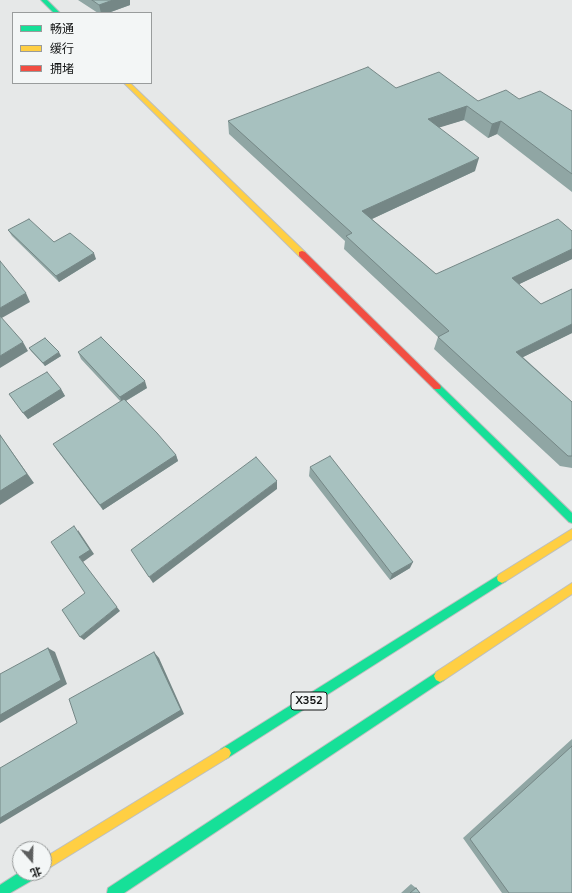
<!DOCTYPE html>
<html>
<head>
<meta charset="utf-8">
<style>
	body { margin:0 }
	#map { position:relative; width:572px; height:893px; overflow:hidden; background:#e6e8e8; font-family:"Nunito Sans","Noto Sans SC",sans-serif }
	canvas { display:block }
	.legend { position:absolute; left:12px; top:12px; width:140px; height:72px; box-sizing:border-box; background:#f3f6f6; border:1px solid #999c9c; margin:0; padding:5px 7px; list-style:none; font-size:12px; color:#121414 }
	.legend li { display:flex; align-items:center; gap:8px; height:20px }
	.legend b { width:20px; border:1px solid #999c9c }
	.north { position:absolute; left:12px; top:841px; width:40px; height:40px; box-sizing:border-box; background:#f3f6f6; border:1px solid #999c9c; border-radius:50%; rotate:160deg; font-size:11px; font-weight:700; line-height:16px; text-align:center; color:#121414 }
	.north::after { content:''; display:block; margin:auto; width:14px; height:18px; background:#5c5e5e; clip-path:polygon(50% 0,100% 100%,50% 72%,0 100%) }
</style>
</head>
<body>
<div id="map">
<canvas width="572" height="893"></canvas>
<ul class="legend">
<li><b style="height:5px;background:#16e098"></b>畅通</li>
<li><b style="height:5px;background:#ffcf43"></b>缓行</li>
<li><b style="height:5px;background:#f24e42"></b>拥堵</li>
</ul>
<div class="north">北</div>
</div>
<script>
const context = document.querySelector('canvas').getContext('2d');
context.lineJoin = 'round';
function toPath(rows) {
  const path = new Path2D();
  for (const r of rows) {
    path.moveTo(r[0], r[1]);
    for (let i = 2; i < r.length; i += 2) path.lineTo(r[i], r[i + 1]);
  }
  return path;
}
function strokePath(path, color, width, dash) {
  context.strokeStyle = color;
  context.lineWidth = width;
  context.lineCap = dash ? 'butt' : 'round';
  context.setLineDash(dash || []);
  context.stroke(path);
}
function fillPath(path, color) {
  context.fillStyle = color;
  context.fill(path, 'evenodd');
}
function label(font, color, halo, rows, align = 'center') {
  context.font = font + ' "Nunito Sans",sans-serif';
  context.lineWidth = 4;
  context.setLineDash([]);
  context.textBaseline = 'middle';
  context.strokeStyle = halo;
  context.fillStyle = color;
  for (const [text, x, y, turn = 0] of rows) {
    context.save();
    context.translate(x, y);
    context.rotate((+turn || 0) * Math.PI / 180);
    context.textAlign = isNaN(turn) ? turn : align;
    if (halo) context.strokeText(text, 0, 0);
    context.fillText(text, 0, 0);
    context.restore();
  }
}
const fast = toPath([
	[41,0,47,0,60,13,54,13,41,0],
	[437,384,440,385,572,513,572,523,569,522,434,389,433,387,437,384],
	[502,573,506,575,507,578,506,581,229,757,225,759,221,757,219,753,221,749,502,573],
	[440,670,444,672,446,676,444,680,124,893,107,893,108,888,440,670],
	[20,872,37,873,36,878,10,893,0,893,0,885,20,872]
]);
const slow = toPath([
	[124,83,130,83,305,252,305,256,299,256,124,83],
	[572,529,572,539,506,581,502,583,498,581,497,578,498,575,572,529],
	[572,583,572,594,444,680,440,682,436,680,434,676,436,672,572,583],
	[225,747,229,749,231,753,229,757,44,871,44,858,225,747]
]);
const jam = toPath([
	[302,251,305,252,440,385,441,387,440,389,434,389,299,256,299,252,302,251]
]);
strokePath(fast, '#bdbfbf', 2);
strokePath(slow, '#bdbfbf', 2);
strokePath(jam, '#bdbfbf', 2);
fillPath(fast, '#16e098');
fillPath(slow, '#ffcf43');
fillPath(jam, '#f24e42');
fillPath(toPath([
	[78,0,130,0,130,5,108,13,98,13],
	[396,88,478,101,519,99,572,111,572,192,497,134,488,138,464,120,439,127,475,171,372,219,436,274,572,231,572,259,519,284,541,304,572,289,572,333,523,357,572,402,572,468,560,466,434,349,438,337,344,249,345,241,229,134,228,121],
	[8,230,54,242,96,259,59,282,12,236],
	[29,348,61,356,45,366,31,351],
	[78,352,147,388,126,401,176,455,178,461,103,510,57,450,53,444,121,402,81,359],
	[61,389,65,396,28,419,9,394],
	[310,467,410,568,390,580,309,476],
	[572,739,572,893,502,893,463,838],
	[411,884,416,888,420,893,401,893]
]), '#90a6a4');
fillPath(toPath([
	[113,0,130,0,130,5,108,13,101,13,99,5],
	[467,106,464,120,425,132,428,119],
	[501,121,497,134,488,138,492,124],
	[479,158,475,171,361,224,362,211],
	[572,249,572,259,507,290,512,278],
	[94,253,96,259,59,282,56,276],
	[26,293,30,302,0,319,0,308],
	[572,324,572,333,511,363,516,352],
	[23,342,28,351,0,368,0,356],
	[59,352,61,356,45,366,43,363],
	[145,381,147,388,122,403,120,397],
	[61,389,65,396,28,419,23,413],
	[0,435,34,483,0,505],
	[176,455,178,461,103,510,100,505],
	[277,481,277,489,153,583,149,577],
	[78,530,94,554,83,562,120,611,84,640,80,637,117,607,79,557],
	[413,562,410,568,390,580,392,574],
	[48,648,55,652,67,684,0,723,0,715],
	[154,652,159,658,184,714,0,824,0,818]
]), '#758786');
const building = toPath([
	[92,0,113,0,99,5,92,0],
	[368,67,396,88,439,72,478,101,506,90,519,99,540,91,572,111,572,174,501,121,492,124,467,106,428,119,479,158,362,211,436,274,558,219,572,231,572,249,512,278,541,304,572,289,572,324,516,352,572,402,572,456,568,456,438,337,449,331,346,236,352,233,228,121,368,67],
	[29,219,54,242,70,233,94,253,56,276,8,230,29,219],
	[0,261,26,293,0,308,0,261],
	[0,316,23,342,0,356,0,316],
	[101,337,145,381,120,397,78,352,101,337],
	[45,338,59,352,43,363,29,348,45,338],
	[47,372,61,389,23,413,9,394,47,372],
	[124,399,157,433,176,455,100,505,53,444,124,399],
	[0,435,27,474,0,491,0,435],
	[330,456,413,562,392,574,310,467,330,456],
	[256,457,277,481,149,577,131,550,256,457],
	[74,526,90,550,79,557,117,607,80,637,62,610,85,593,51,542,74,526],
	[48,648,61,680,0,715,0,674,48,648],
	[154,652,181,710,0,818,0,768,77,723,69,699,154,652],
	[572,746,572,893,509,893,470,839,572,746],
	[416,888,420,893,410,893,416,888]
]);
fillPath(building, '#a7c1bf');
strokePath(building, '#758786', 1);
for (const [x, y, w] of [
	[309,701,36]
]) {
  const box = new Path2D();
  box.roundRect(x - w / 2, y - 9, w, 18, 3);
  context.fillStyle = '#f3f6f6';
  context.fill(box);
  strokePath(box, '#121414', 1);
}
label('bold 11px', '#121414', null, [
	["X352",309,701]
]);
</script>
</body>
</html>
